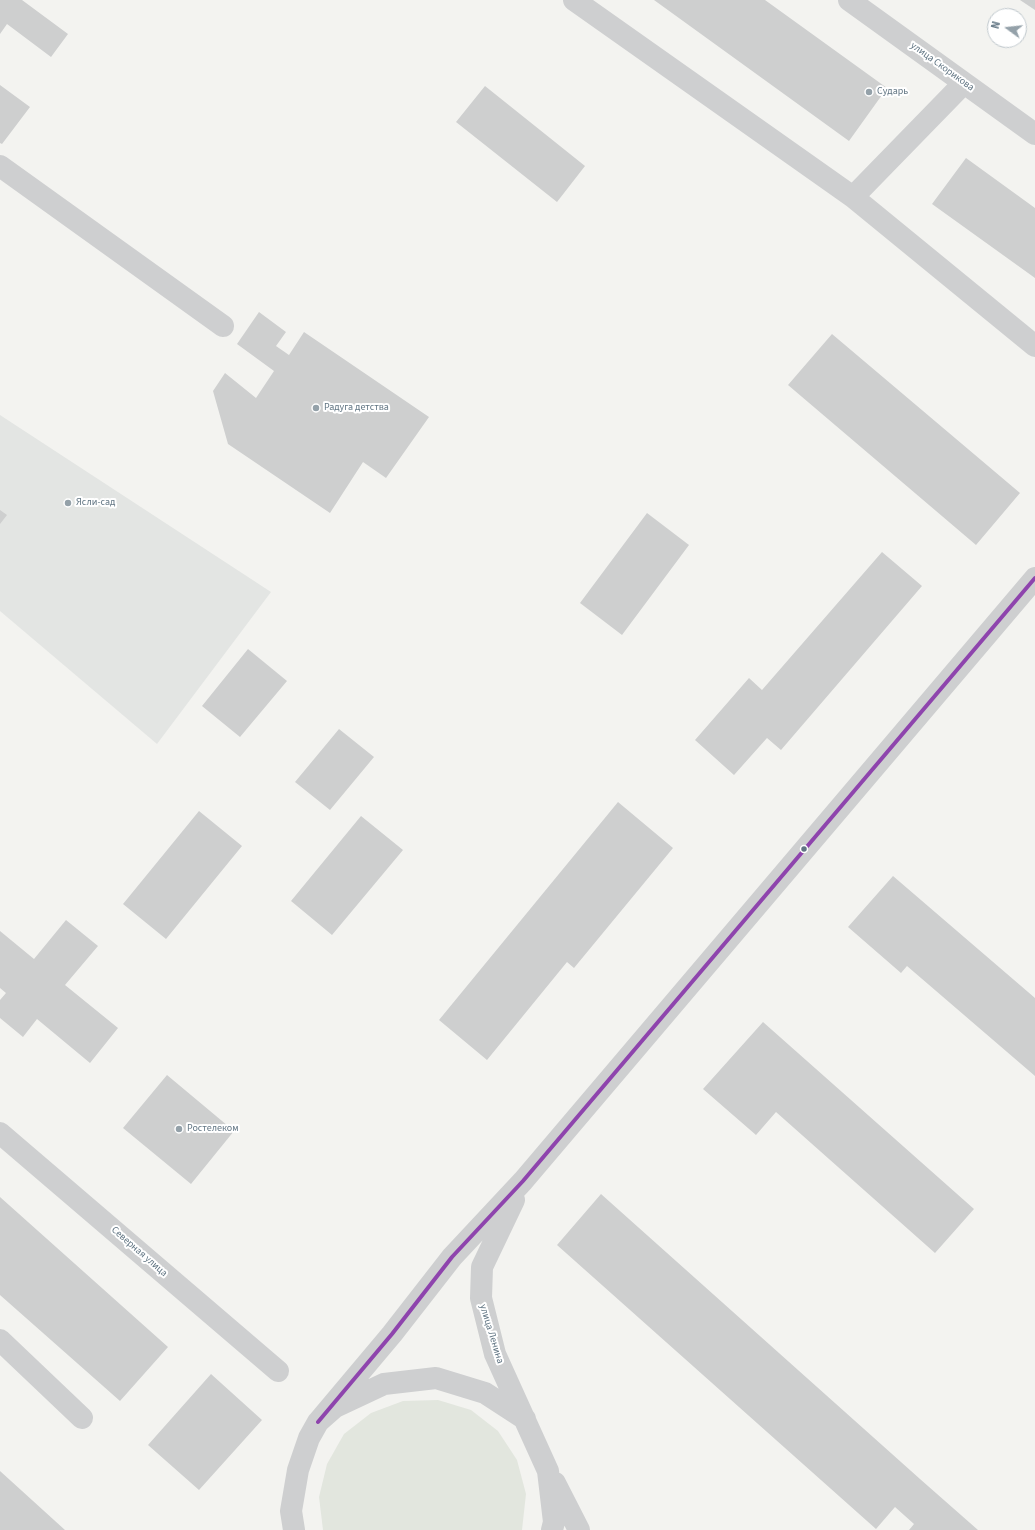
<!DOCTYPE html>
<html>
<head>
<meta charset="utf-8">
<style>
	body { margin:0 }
	#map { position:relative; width:1035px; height:1530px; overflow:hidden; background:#f3f3f0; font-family:"Source Sans 3",sans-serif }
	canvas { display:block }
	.north { position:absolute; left:987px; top:8px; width:40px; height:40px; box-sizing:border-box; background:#fff; border:1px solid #c0c8cd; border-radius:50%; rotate:285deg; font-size:11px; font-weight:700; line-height:16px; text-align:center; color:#617583 }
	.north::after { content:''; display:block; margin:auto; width:14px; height:18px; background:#94a1a9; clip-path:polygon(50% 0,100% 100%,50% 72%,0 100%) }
</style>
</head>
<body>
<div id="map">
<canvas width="1035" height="1530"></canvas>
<div class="north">N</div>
</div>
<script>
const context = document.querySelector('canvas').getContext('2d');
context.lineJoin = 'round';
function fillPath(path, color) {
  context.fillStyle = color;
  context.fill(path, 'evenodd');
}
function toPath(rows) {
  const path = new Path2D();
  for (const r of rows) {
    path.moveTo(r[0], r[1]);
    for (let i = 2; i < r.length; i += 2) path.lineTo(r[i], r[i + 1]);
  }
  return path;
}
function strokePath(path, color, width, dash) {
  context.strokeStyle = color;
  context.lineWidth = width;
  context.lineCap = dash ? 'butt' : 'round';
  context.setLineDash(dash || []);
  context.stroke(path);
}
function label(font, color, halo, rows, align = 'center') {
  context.font = font + ' "Source Sans 3",sans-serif';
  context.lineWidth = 4;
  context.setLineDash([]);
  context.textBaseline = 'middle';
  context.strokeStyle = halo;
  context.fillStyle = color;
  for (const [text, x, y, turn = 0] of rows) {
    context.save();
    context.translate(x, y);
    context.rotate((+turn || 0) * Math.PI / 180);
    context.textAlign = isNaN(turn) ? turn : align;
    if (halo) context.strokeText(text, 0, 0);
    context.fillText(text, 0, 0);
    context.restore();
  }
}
fillPath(toPath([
	[0,415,271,592,157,744,0,611]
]), '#e3e5e3');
fillPath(toPath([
	[438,1400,471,1410,498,1431,517,1460,526,1494,522,1530,323,1530,319,1497,327,1464,344,1434,371,1413,403,1401]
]), '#e2e6de');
fillPath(toPath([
	[0,0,22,0,68,34,51,57,7,24,0,34],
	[654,0,765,0,887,88,849,141],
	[1020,0,1035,0,1035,10],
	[0,85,30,107,2,144,0,143],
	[485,86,585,166,557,202,456,122],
	[966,158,1035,208,1035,278,932,204],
	[259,312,286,332,276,346,289,355,304,332,429,417,386,478,363,462,330,513,228,444,213,391,225,373,256,398,274,371,237,344],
	[832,334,1020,493,976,545,788,385],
	[0,510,7,515,0,524],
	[647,513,689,545,622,635,580,603],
	[882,552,922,586,781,750,767,738,734,775,695,740,749,678,762,690],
	[248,649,287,681,240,737,202,706],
	[339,729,374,757,330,810,295,782],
	[618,802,673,848,574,968,567,962,487,1060,439,1020],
	[199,811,242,846,166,939,123,904],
	[361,816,403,850,332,935,291,901],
	[893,876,1035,998,1035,1076,907,966,901,973,848,927],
	[66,920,98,946,65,985,118,1028,90,1063,37,1019,23,1037,0,1018,0,1000,6,993,0,988,0,931,34,959],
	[763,1022,974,1209,935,1253,776,1112,756,1135,703,1089],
	[167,1075,234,1131,191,1184,123,1128],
	[601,1194,920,1479,978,1530,909,1530,914,1524,895,1507,876,1529,557,1245],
	[0,1197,168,1347,120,1401,0,1295],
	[211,1374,262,1420,199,1490,148,1445],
	[0,1471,65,1530,0,1530]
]), '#cecfcf');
strokePath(toPath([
	[574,0,853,197,964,83],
	[849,0,1035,134],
	[0,166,223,326],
	[853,197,1035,346],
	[0,1133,278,1371],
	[514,1200,482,1267,481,1298,495,1354,548,1471,554,1522,552,1530],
	[0,1340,82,1418],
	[318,1422,392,1334,452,1257,523,1181,1035,578],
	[555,1483,579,1530],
	[294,1530,291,1511,298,1470,309,1438,318,1422,335,1407,384,1384,436,1378,485,1393,525,1419]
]), '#cecfd0', 22);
strokePath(toPath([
	[318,1422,392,1334,452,1257,523,1181,1035,578]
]), '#8e44ad', 4);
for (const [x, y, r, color] of [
	[869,92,4,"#94a1a9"],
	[316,408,4,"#94a1a9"],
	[68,503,4,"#94a1a9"],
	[804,849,3.5,"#617583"],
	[179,1129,4,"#94a1a9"]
]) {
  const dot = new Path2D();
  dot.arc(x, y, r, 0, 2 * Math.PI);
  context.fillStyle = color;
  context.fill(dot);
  strokePath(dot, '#fff', 1.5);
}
label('10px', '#617583', '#fff', [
	["улица Скорикова",942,67,36],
	["Северная улица",139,1252,41],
	["улица Ленина",491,1334,73]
]);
label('10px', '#617583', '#fff', [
	["Cударь",877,92],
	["Радуга детства",324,408],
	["Ясли-сад",76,503],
	["Ростелеком",187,1129]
], 'left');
</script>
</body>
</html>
